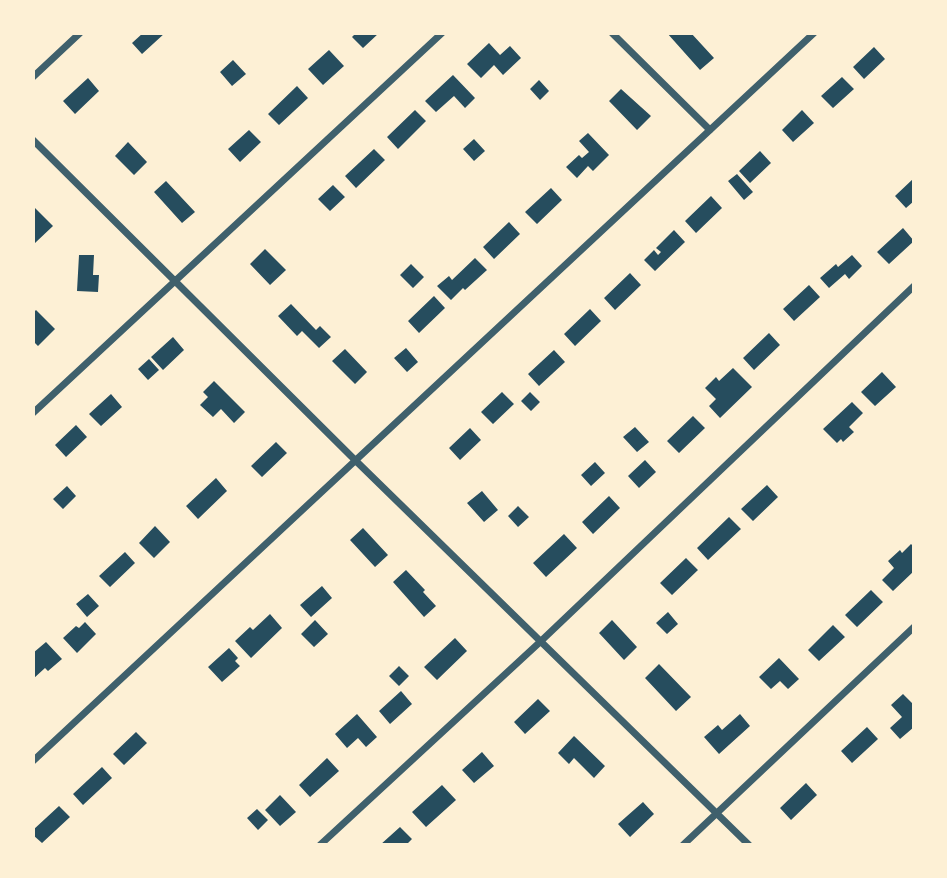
<!DOCTYPE html>
<html>
<head>
<meta charset="utf-8">
<style>
	body { margin:0 }
	#map { position:relative; width:947px; height:878px; overflow:hidden; background:#fdf0d5; font-family:"Open Sans",sans-serif }
	canvas { display:block }
	.frame { position:absolute; inset:0; border:35px solid #fdf0d5; pointer-events:none }
</style>
</head>
<body>
<div id="map">
<canvas width="947" height="878"></canvas>
<div class="frame"></div>
</div>
<script>
const context = document.querySelector('canvas').getContext('2d');
context.lineJoin = 'round';
function fillPath(path, color) {
  context.fillStyle = color;
  context.fill(path, 'evenodd');
}
function toPath(rows) {
  const path = new Path2D();
  for (const r of rows) {
    path.moveTo(r[0], r[1]);
    for (let i = 2; i < r.length; i += 2) path.lineTo(r[i], r[i + 1]);
  }
  return path;
}
function strokePath(path, color, width, dash) {
  context.strokeStyle = color;
  context.lineWidth = width;
  context.lineCap = dash ? 'butt' : 'round';
  context.setLineDash(dash || []);
  context.stroke(path);
}
fillPath(toPath([
	[143,33,165,33,142,54,132,43],
	[356,33,379,33,363,48,352,37],
	[667,33,691,33,714,58,700,70],
	[489,43,500,55,510,46,521,58,503,75,494,65,481,78,467,64],
	[874,47,885,59,864,79,853,67],
	[329,50,344,66,323,85,308,69],
	[233,60,246,74,232,86,220,72],
	[453,75,475,98,465,108,454,96,436,112,425,101],
	[842,77,854,89,833,108,821,96],
	[88,78,99,91,75,114,63,101],
	[539,80,549,91,540,100,530,89],
	[297,86,308,98,279,125,268,114],
	[621,89,651,116,637,130,609,101],
	[415,110,426,121,398,149,387,137],
	[802,110,814,123,793,142,782,130],
	[249,130,261,142,240,162,228,149],
	[588,133,609,155,593,171,588,166,577,178,566,167,579,155,582,158,589,152,579,141],
	[474,139,485,151,474,161,463,149],
	[128,142,147,162,134,175,115,156],
	[374,149,385,160,356,188,345,176],
	[760,151,771,163,750,183,739,171],
	[737,174,753,192,744,200,728,181],
	[914,178,914,201,906,208,895,196],
	[166,181,195,212,182,223,154,192],
	[333,185,345,197,330,211,318,199],
	[551,188,562,200,537,224,525,212],
	[711,196,722,208,696,233,685,221],
	[33,206,53,226,35,243,33,242],
	[509,222,520,234,494,259,483,247],
	[903,228,914,241,889,264,877,252],
	[674,230,685,242,655,271,644,260,654,250,658,255,661,252,656,248],
	[265,249,286,270,270,285,250,264],
	[79,255,94,255,93,275,99,275,98,292,77,291],
	[852,255,862,266,849,279,845,274,829,288,820,278,836,264,838,267],
	[475,258,487,270,465,290,463,288,451,300,437,286,449,276,452,280],
	[411,264,424,277,413,288,400,275],
	[630,273,641,285,615,310,604,298],
	[809,285,820,297,794,321,783,309],
	[434,296,445,308,419,333,408,321],
	[291,304,316,330,320,326,331,337,319,348,302,331,297,336,278,316],
	[590,309,601,321,575,346,564,334],
	[36,310,55,329,38,346,33,341,33,313],
	[769,333,780,345,754,370,743,358],
	[173,337,184,350,163,370,151,357],
	[406,348,418,362,407,372,394,358],
	[345,349,367,372,355,384,332,361],
	[554,350,565,362,539,386,528,374],
	[149,359,159,370,148,380,138,369],
	[733,368,752,387,720,418,709,406,716,399,705,388,716,377,719,381],
	[882,372,896,387,875,406,861,392],
	[214,381,245,412,234,423,221,409,213,417,200,405,208,397,203,392],
	[502,392,514,404,493,424,481,412],
	[530,392,540,402,531,411,521,401],
	[111,394,122,407,101,426,89,414],
	[852,402,863,413,849,427,854,432,843,442,841,439,837,443,823,429],
	[693,416,705,428,679,453,667,441],
	[76,425,87,437,66,457,55,445],
	[635,427,649,442,637,452,623,437],
	[470,428,481,440,460,460,449,448],
	[276,442,287,453,262,477,251,466],
	[645,460,656,472,639,488,628,476],
	[595,462,605,473,591,486,581,475],
	[216,478,227,491,198,519,186,506],
	[767,485,778,497,753,521,741,509],
	[67,486,76,496,63,509,53,499],
	[482,491,498,510,484,522,467,503],
	[609,496,620,508,593,534,582,522],
	[518,506,529,517,518,527,508,516],
	[729,517,741,529,708,560,697,548],
	[155,526,170,542,154,558,139,543],
	[363,528,388,555,375,567,350,540],
	[564,534,577,548,546,577,533,563],
	[911,544,914,547,914,571,893,591,882,580,894,568,888,561,900,550,902,553],
	[125,552,135,563,110,587,99,576],
	[686,558,698,570,672,595,660,583],
	[406,570,425,590,423,592,436,606,424,617,393,582],
	[322,586,332,598,311,617,300,605],
	[871,590,883,602,857,627,845,615],
	[88,594,99,606,87,617,76,604],
	[668,612,678,624,667,634,656,623],
	[270,614,282,628,251,658,235,641,250,627,253,630],
	[315,620,328,634,314,647,301,634],
	[612,620,637,647,624,660,599,633],
	[85,622,96,634,77,653,63,638,76,626,79,628],
	[833,625,845,637,819,661,808,650],
	[455,638,467,651,437,680,424,667],
	[46,642,62,659,48,671,45,668,33,679,33,653],
	[229,648,238,658,235,661,240,666,222,682,208,667],
	[779,658,799,679,788,689,780,681,771,689,759,677],
	[659,664,691,697,676,711,645,678],
	[399,666,409,676,399,686,389,676],
	[401,691,412,704,390,724,379,711],
	[903,694,914,705,914,727,900,739,890,728,902,717,891,705],
	[538,699,550,711,525,734,514,722],
	[357,714,377,737,366,747,358,738,347,748,335,734],
	[740,714,750,726,719,754,704,737,718,725,722,730],
	[867,727,878,739,852,763,841,751],
	[136,732,147,743,124,765,113,754],
	[574,736,605,766,594,778,574,758,569,764,558,753],
	[482,752,494,766,474,783,462,770],
	[327,758,339,771,310,797,299,785],
	[102,767,112,778,83,805,73,794],
	[806,783,817,795,791,820,780,808],
	[442,785,456,800,426,827,412,812],
	[280,795,296,812,280,826,265,810],
	[643,802,654,814,630,837,618,824],
	[59,806,70,817,42,843,33,835,33,830],
	[257,809,268,820,258,830,247,818],
	[400,827,412,839,406,845,380,845]
]), '#264d5e');
strokePath(toPath([
	[612,33,710,130],
	[33,77,80,33],
	[33,140,356,461,749,845],
	[33,413,442,33],
	[33,761,814,33],
	[320,845,540,642,914,286],
	[683,845,914,627]
]), '#3f606c', 7);
</script>
</body>
</html>
